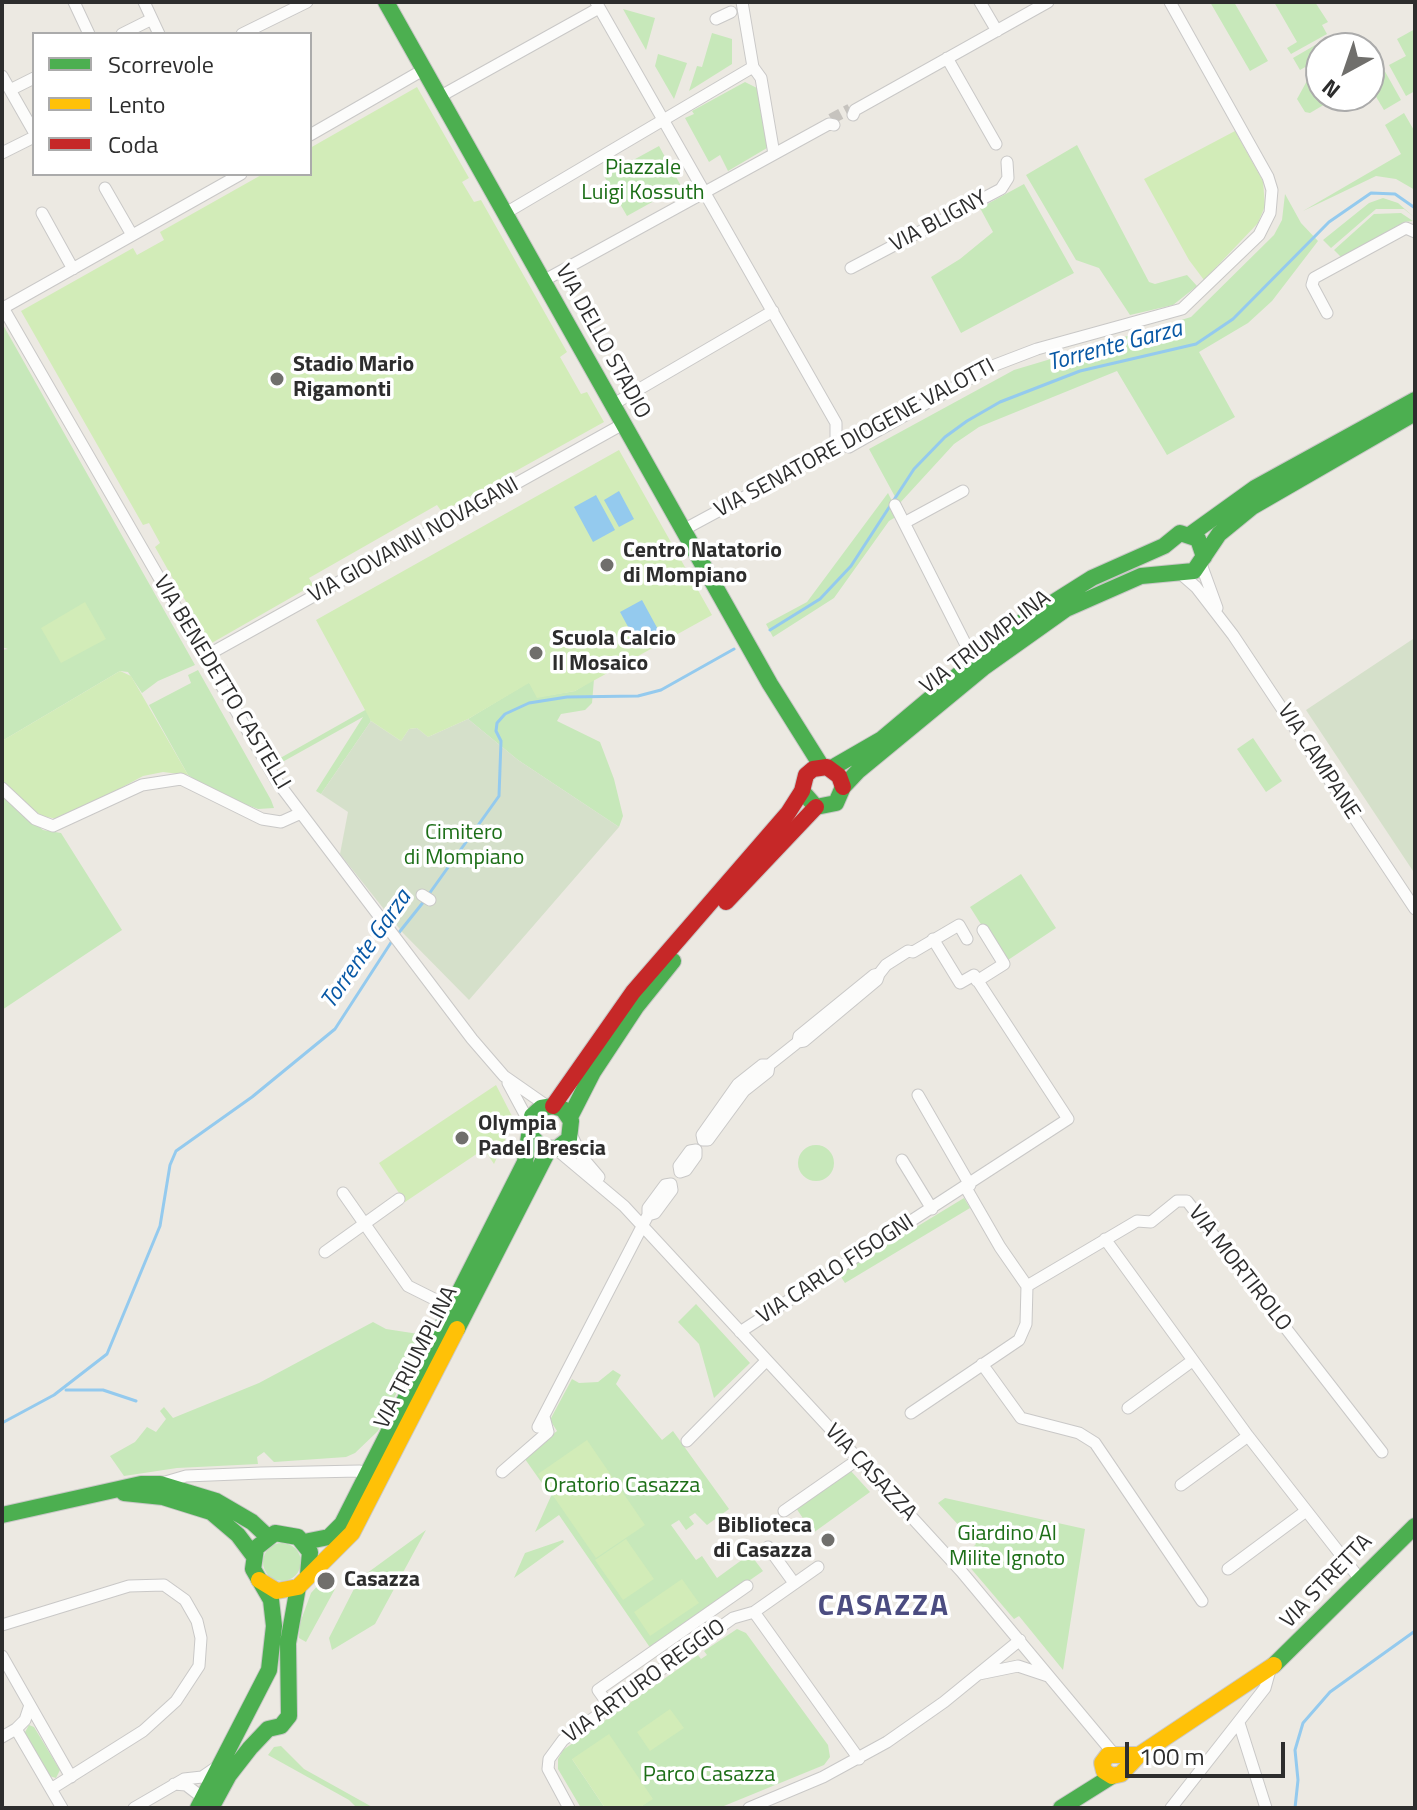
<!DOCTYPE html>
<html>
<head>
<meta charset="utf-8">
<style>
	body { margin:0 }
	#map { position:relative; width:1417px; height:1810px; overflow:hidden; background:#ece9e2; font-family:"Titillium Web",sans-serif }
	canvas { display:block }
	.frame { position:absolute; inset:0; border:4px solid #2d2d2d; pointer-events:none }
	.legend { position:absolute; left:32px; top:32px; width:280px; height:144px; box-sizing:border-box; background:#fff; border:2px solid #ababab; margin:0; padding:10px 14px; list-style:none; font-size:24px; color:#2d2d2d }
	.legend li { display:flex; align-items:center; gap:16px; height:40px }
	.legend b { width:40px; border:2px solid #ababab }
	.north { position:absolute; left:1305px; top:32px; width:80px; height:80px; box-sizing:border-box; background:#fff; border:2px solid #ababab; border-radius:50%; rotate:220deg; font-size:22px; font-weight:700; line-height:32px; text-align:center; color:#2d2d2d }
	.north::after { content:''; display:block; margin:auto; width:28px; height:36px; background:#706f6c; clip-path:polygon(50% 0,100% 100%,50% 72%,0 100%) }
	.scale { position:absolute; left:1125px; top:1742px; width:160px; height:36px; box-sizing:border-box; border:4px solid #2d2d2d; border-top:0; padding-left:10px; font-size:24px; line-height:28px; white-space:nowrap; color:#2d2d2d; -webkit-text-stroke:6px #fff; paint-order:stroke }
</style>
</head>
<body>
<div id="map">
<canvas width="1417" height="1810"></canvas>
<div class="frame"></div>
<ul class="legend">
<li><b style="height:10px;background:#4caf50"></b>Scorrevole</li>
<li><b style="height:10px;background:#ffc107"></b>Lento</li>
<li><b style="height:10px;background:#c62828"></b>Coda</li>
</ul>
<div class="north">N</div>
<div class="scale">100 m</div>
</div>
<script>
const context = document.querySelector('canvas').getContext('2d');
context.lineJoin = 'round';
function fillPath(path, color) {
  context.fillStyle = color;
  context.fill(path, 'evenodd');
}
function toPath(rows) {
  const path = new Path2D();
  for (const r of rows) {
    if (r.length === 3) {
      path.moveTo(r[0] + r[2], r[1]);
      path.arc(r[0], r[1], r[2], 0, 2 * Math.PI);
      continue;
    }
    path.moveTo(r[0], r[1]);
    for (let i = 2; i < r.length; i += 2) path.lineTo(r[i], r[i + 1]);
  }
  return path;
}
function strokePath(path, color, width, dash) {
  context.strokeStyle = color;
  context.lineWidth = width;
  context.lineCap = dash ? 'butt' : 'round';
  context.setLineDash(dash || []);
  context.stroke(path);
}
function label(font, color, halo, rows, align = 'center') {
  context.font = font + ' "Titillium Web",sans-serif';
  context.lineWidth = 7;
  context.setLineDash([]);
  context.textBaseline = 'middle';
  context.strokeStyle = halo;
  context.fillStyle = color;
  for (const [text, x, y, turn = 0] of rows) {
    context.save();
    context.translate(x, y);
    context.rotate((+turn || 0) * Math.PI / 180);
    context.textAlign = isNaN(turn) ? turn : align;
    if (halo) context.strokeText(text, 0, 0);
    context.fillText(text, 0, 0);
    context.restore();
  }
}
fillPath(toPath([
	[1210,2,1234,2,1268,61,1250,71],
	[1274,2,1315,2,1328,22,1322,25,1327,34,1291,54,1287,48,1297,42],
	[623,9,655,18,646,50],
	[1415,29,1415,91,1406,96,1389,65,1406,56,1397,39],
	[712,33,732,39,732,64,689,91,697,66,702,67],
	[1329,37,1335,47,1321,48,1321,58,1300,70,1293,58],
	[658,54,687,63,674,99,655,66],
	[1374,61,1380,70,1383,68,1401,100,1384,110,1369,85,1369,64],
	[1321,71,1321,96,1337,97,1310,113,1305,112,1297,99,1308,79],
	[745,82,757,88,767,148,728,171,720,155,709,162,685,118,694,114,692,111],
	[1404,113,1415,132,1415,190,1396,179,1376,176,1303,211,1401,154,1385,125],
	[1077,145,1149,282,1155,284,1187,275,1197,286,1173,305,1130,315,1099,268,1076,260,1026,175],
	[659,146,681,186,627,216,604,176],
	[1024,184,1074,273,961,333,931,277,960,259,993,232,980,208],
	[1285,194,1301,223,1318,241,1272,301,1248,323,1199,352,1235,417,1167,455,1117,371,979,427,954,444,899,504,869,449,1014,370,1191,317,1274,235,1282,220],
	[1383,198,1398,203,1415,218,1404,209,1376,209,1331,248,1323,240,1369,203],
	[1401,213,1413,221,1404,222,1342,258,1334,250,1374,214],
	[2,323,195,665,158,681,142,693,128,672,120,671,2,741,2,650,8,649,2,647],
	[888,493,899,515,889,521,834,598,773,637,766,624,807,602],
	[198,670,271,800,274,808,258,809,217,794,188,775,149,705,191,683,188,675],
	[594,679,592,703,585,710,561,714,557,721,600,742,614,779,623,816,619,827,518,760,468,719,529,682,538,697,575,691],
	[367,709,371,721,321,794,316,791,363,717,277,765,275,761],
	[1253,738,1282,781,1266,792,1237,749],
	[2,794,43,830,61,833,122,930,2,1010],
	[1021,874,1056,928,1005,962,970,907],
	[816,1163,18],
	[964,1198,970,1208,845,1283,839,1274],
	[696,1304,750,1363,714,1398,699,1344,678,1322],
	[373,1322,386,1329,425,1335,378,1431,355,1453,346,1457,274,1462,264,1452,257,1457,258,1464,177,1468,124,1476,110,1456,135,1442,147,1427,156,1432,166,1419,160,1411,164,1407,173,1418,259,1383],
	[613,1370,621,1375,616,1384,662,1440,673,1431,729,1509,707,1525,695,1513,689,1517,694,1524,686,1530,679,1520,671,1525,696,1560,702,1556,717,1578,750,1554,763,1571,651,1649,559,1515,535,1532,551,1496,525,1459,510,1468,557,1431,550,1420,572,1379,579,1383,598,1382],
	[850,1470,870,1492,813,1533,796,1508],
	[945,1498,1085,1529,1063,1670,1019,1616,1014,1619,962,1558,976,1544,938,1503],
	[426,1530,375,1624,332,1650,329,1638,359,1579],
	[563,1540,564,1542,514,1578,525,1553],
	[282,1562,19],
	[321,1582,335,1589,306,1642,299,1638,300,1623,311,1593],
	[737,1629,746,1633,828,1745,830,1757,824,1765,719,1808,639,1808,652,1798,572,1759,605,1808,581,1808,558,1769,558,1759,563,1750,698,1655,701,1659,707,1655,704,1651],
	[29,1725,34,1727,60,1770,56,1778,49,1776,24,1734],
	[281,1746,304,1769,374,1808,357,1808,349,1800,268,1755,274,1747]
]), '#c7e8ba');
fillPath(toPath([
	[1413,639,1415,643,1415,874,1306,710],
	[468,719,518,760,619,827,469,1000,403,933,340,854,348,812,321,794,371,721,401,741,409,729,417,728,428,737]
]), '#d5e0ca');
fillPath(toPath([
	[417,87,469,178,462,182,474,202,481,200,567,352,560,357,581,394,587,392,604,422,442,512,437,505,309,578,313,585,210,644,155,547,160,543,149,523,143,525,21,311,133,248,137,255,164,240,160,232,263,174,310,174,310,148],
	[1235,131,1263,181,1265,206,1258,223,1204,280,1189,260,1144,179],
	[619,450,712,615,575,691,537,698,529,683,468,719,428,737,417,728,409,729,401,741,371,721,316,620],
	[85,602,106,639,61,663,41,628],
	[120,671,131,676,188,775,163,772,143,776,71,815,58,819,41,816,2,781,2,741],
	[496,1085,514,1120,494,1164,484,1149,405,1202,379,1163],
	[587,1440,645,1525,596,1558,538,1474],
	[626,1539,654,1579,623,1600,595,1560],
	[682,1579,699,1603,650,1636,634,1612],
	[670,1709,684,1728,650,1751,637,1732],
	[609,1734,653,1799,639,1808,605,1808,572,1759]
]), '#d2ecb8');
fillPath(toPath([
	[619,491,634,519,619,527,604,500],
	[596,495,615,530,593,542,574,507],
	[642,600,661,635,639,647,620,612]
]), '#94caee');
strokePath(toPath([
	[770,630,820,599,851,566,914,469,945,437,967,421,1000,402,1080,371,1196,344,1233,319,1329,222,1371,193,1395,194,1415,208],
	[429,894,499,796,501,741,496,731,497,723,505,714,529,703,567,697,638,696,661,690,734,649],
	[397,935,425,900],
	[66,1390,103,1390,136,1401],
	[2,1423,54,1395,107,1354,160,1226,170,1165,176,1151,252,1097,335,1029,392,941],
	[1295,1808,1298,1780,1295,1750,1303,1723,1330,1692,1415,1631]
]), '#94caee', 3);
strokePath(toPath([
	[831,119,850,109]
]), '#c6c3be', 11, [11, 5.5]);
const street = toPath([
	[74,2,89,34],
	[144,2,159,34],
	[596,2,836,423,836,444],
	[742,2,753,67,761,78,774,154],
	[980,2,997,31],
	[716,19,731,12],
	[122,34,152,19],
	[242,34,307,2],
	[947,58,996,144],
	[2,76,34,132],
	[10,90,34,78],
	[439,97,599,8],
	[853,115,855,110,1048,2],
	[310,135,423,70],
	[2,153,34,137],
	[105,188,132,235],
	[42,213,73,269],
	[504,214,753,67],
	[851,268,1001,189,1008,178,1007,162],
	[543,281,829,124,834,125],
	[2,306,276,780,472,1039,504,1076,547,1106],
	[3,308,241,174],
	[1327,313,1312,285,1314,278,1406,228,1415,232],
	[612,405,773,311],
	[895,505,966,645,968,665],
	[904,523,963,491],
	[683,530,828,452,836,444,849,447,990,367,1037,349,1182,309,1259,235,1270,213,1272,190,1268,177,1170,2],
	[1201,564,1217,608],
	[1180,573,1196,587,1233,635,1415,909],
	[204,657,623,424],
	[2,788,35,819,53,826,142,785,181,779,262,819,281,822,301,813],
	[422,895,430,900],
	[879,974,877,980,804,1041,798,1042,799,1036,874,975,879,974],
	[879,974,886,965,908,951,913,952,959,925,967,939],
	[977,981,1004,964,983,930],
	[762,1065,769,1065,768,1072,744,1091,708,1140,703,1140,702,1135,738,1084,762,1065],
	[769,1065,798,1042],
	[508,1083,529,1122],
	[918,1095,970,1185],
	[571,1134,582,1157,599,1177],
	[556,1149,624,1206,886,1489,961,1571,1113,1753],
	[696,1150,696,1156,686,1170,680,1172,679,1166,690,1151,696,1150],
	[902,1160,932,1209],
	[343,1193,408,1286,452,1308],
	[1105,1239,1248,1436,1359,1578],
	[325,1252,399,1199],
	[1027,1286,1137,1221,1151,1222,1177,1201,1187,1201,1382,1452],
	[740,1332,1068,1119,974,975,960,983,933,939],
	[982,1364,1021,1418,1079,1433,1095,1443,1202,1601],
	[1128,1408,1192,1361],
	[911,1413,1019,1340,1026,1324,1027,1286,1000,1247,966,1188],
	[538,1427,648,1215,648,1208,665,1185,671,1184,672,1190,655,1213,648,1215],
	[687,1441,766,1361],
	[502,1472,548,1432,544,1417],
	[162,1483,186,1476,261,1473,360,1471,367,1474],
	[1181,1485,1248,1436],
	[784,1511,850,1465],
	[768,1547,794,1583],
	[1228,1569,1306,1511],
	[754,1612,859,1759],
	[2,1625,129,1586,164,1585,185,1600,197,1621,201,1638,199,1666,176,1701,143,1731,51,1789],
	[2,1656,71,1777],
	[979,1674,1018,1666,1048,1676],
	[608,1704,598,1690,747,1586],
	[30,1705,25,1720,16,1729,62,1808],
	[1239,1723,1266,1808],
	[2,1737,16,1729],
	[174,1784,186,1785,203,1798],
	[134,1808,184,1779,202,1777,218,1766],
	[569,1808,548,1769,549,1759,563,1740,733,1618,754,1612,818,1567],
	[749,1808,823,1777,887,1742,944,1702,1020,1640],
	[1171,1808,1265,1688,1270,1670]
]);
const fast = toPath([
	[386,2,770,684,822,767],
	[1191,534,1255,488,1415,400],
	[830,769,882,739,1019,624,1092,578,1164,546,1180,533,1198,539,1204,557],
	[802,791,816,807,836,803,843,787,858,771,983,668,1066,609,1141,576,1194,571,1219,534,1252,507,1415,413],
	[570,1117,593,1072,636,1007,673,961],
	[457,1329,549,1149],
	[124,1493,163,1497,211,1512,238,1535,253,1555],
	[2,1515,141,1484,160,1484,216,1501,252,1522,267,1536],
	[304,1542,329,1537,342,1524,525,1162,532,1116,541,1108,553,1106,563,1109,571,1121,569,1139,556,1149,541,1147,530,1135],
	[1274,1665,1415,1526],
	[198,1808,269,1670,274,1626,271,1600,253,1569,256,1548,275,1533,298,1537,310,1552,308,1575],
	[211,1808,229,1775,250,1748,268,1729,281,1726,289,1716,288,1643,298,1587],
	[1061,1808,1112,1776]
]);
const slow = toPath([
	[259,1580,277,1591,298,1587,352,1533,457,1329],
	[1139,1755,1108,1755,1102,1763,1104,1771,1112,1776,1121,1774,1139,1755,1274,1665]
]);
const jam = toPath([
	[726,902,816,807],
	[553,1106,633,992,788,813,802,791,806,775,813,769,827,767,839,776,843,787]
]);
strokePath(street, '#c9c8c7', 13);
strokePath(fast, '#c9c8c7', 18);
strokePath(slow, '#c9c8c7', 18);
strokePath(jam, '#c9c8c7', 18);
strokePath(street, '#fcfcfb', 11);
strokePath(fast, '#4caf50', 16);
strokePath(slow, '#ffc107', 16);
strokePath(jam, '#c62828', 16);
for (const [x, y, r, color] of [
	[277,379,8,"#706f6c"],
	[607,565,8,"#706f6c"],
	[536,653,8,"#706f6c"],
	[462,1138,8,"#706f6c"],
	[828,1540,8,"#706f6c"],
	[326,1581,10,"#706f6c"]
]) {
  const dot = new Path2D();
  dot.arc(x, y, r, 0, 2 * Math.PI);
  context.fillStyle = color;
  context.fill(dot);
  strokePath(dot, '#fff', 3);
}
label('22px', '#1d6f18', '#fff', [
	["Piazzale",643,169],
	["Luigi Kossuth",643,194],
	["Cimitero",464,834],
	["di Mompiano",464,859],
	["Oratorio Casazza",622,1487],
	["Giardino Al",1007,1535],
	["Milite Ignoto",1007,1560],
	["Parco Casazza",709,1776]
]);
label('22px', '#2d2d2d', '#fff', [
	["VIA BLIGNY",939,222,-28],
	["VIA DELLO STADIO",602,342,61],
	["VIA SENATORE DIOGENE VALOTTI",855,439,-28],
	["VIA GIOVANNI NOVAGANI",414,541,-29],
	["VIA TRIUMPLINA",986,643,-37],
	["VIA BENEDETTO CASTELLI",221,683,59],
	["VIA CAMPANE",1318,762,57],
	["VIA MORTIROLO",1239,1269,52],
	["VIA CARLO FISOGNI",836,1270,-33],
	["VIA TRIUMPLINA",417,1358,-63],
	["VIA CASAZZA",870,1473,47],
	["VIA STRETTA",1327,1582,-46],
	["VIA ARTURO REGGIO",645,1682,-36]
]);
label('bold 22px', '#2d2d2d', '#fff', [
	["Stadio Mario",293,366],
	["Rigamonti",293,391],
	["Centro Natatorio",623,552],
	["di Mompiano",623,577],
	["Scuola Calcio",552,640],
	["Il Mosaico",552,665],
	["Olympia",478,1125],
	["Padel Brescia",478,1150],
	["Biblioteca",812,1527,"right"],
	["di Casazza",812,1552,"right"],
	["Casazza",344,1581]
], 'left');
label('italic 24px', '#0858a5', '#fff', [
	["Torrente Garza",1115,347,-15],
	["Torrente Garza",367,950,-55]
]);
context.letterSpacing = '2px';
label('bold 30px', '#4b4c80', '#fff', [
	["CASAZZA",884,1608]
]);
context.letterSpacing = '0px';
</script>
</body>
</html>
